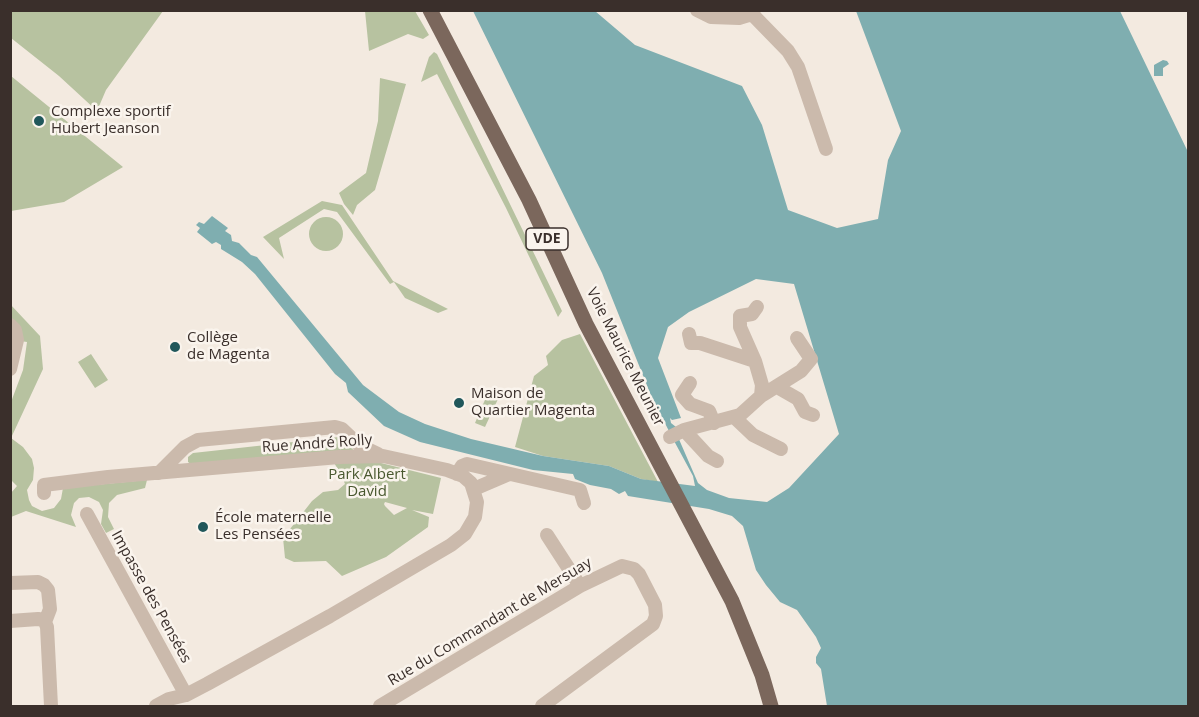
<!DOCTYPE html>
<html>
<head>
<meta charset="utf-8">
<style>
	body { margin:0 }
	#map { position:relative; width:1199px; height:717px; overflow:hidden; background:#f3eae0; font-family:"Open Sans",sans-serif }
	canvas { display:block }
	.frame { position:absolute; inset:0; border:12px solid #3a2f2b; pointer-events:none }
</style>
</head>
<body>
<div id="map">
<canvas width="1199" height="717"></canvas>
<div class="frame"></div>
</div>
<script>
const context = document.querySelector('canvas').getContext('2d');
context.lineJoin = 'round';
function fillPath(path, color) {
  context.fillStyle = color;
  context.fill(path, 'evenodd');
}
function toPath(rows) {
  const path = new Path2D();
  for (const r of rows) {
    if (r.length === 3) {
      path.moveTo(r[0] + r[2], r[1]);
      path.arc(r[0], r[1], r[2], 0, 2 * Math.PI);
      continue;
    }
    path.moveTo(r[0], r[1]);
    for (let i = 2; i < r.length; i += 2) path.lineTo(r[i], r[i + 1]);
  }
  return path;
}
function strokePath(path, color, width, dash) {
  context.strokeStyle = color;
  context.lineWidth = width;
  context.lineCap = dash ? 'butt' : 'round';
  context.setLineDash(dash || []);
  context.stroke(path);
}
function label(font, color, halo, rows, align = 'center') {
  context.font = font + ' "Open Sans",sans-serif';
  context.lineWidth = 5;
  context.setLineDash([]);
  context.textBaseline = 'middle';
  context.strokeStyle = halo;
  context.fillStyle = color;
  for (const [text, x, y, turn = 0] of rows) {
    context.save();
    context.translate(x, y);
    context.rotate((+turn || 0) * Math.PI / 180);
    context.textAlign = isNaN(turn) ? turn : align;
    if (halo) context.strokeText(text, 0, 0);
    context.fillText(text, 0, 0);
    context.restore();
  }
}
fillPath(toPath([
	[10,11,11,10,163,11,106,90,97,111,59,76,11,38],
	[365,11,415,11,429,35,423,39,408,34,369,51],
	[434,52,437,54,562,311,558,317,506,208,437,74,421,82,429,57],
	[10,76,11,76,123,167,64,202,11,211],
	[380,78,406,84,375,190,357,205,353,215,344,204,339,193,366,173,378,121],
	[322,201,342,205,393,281,448,309,438,313,405,298,394,282,390,284,337,212,324,209,279,238,284,259,263,237],
	[326,234,17],
	[10,304,40,336,43,369,11,438,23,447,32,459,34,468,33,480,27,490,29,500,32,506,42,511,54,508,61,499,63,488,147,480,145,488,117,495,109,503,108,517,114,529,106,533,101,524,103,510,99,502,89,497,79,498,74,503,71,515,76,527,26,511,11,517,11,493,17,486,11,480,11,402,23,370,27,342,20,341,11,319],
	[580,334,658,482,641,479,609,466,543,456,515,447,534,376,548,365,546,356,562,340],
	[91,354,108,380,95,388,78,362],
	[487,395,498,399,485,427,475,423],
	[339,437,353,449,352,452,195,467,188,462,188,457,193,453],
	[334,463,381,463,441,478,433,514,412,510,429,517,428,527,386,557,342,576,326,561,294,562,285,558,283,538,312,501,323,492,338,490,345,484,340,472],
	[385,502,407,508,394,515,385,506,384,504]
]), '#b7c2a0');
fillPath(toPath([
	[473,11,595,11,635,45,742,86,762,125,788,210,837,228,878,219,888,160,901,131,856,11,1120,11,1188,152,1188,706,827,706,821,669,816,663,816,657,821,648,816,637,797,610,780,602,766,585,756,570,743,526,732,516,709,509,628,496,625,491,619,494,611,489,590,485,575,479,573,474,533,470,420,442,384,426,348,392,346,383,335,374,255,274,242,262,221,249,221,245,216,242,212,244,197,232,200,228,196,225,199,222,204,224,212,216,228,228,225,231,231,235,232,241,239,243,251,255,257,257,363,385,399,412,425,424,471,439,543,456,609,466,641,479,695,486,693,476,673,439,678,437,698,483,707,490,729,498,767,502,789,488,839,434,794,284,756,279,689,312,668,327,658,358,681,418,672,420,670,418,671,423,676,427,670,433,652,398,602,273],
	[1163,60,1167,61,1169,64,1163,68,1163,76,1154,76,1154,65]
]), '#7faeb0');
strokePath(toPath([
	[697,10,711,17,739,18,752,14,754,10],
	[752,14,788,51,798,67,826,149],
	[757,307,752,314,740,316,740,327,755,361,762,385,761,396],
	[10,325,15,330,17,340,10,369],
	[689,334,691,343,700,343,755,361],
	[690,383,682,395,690,404,709,411,714,423],
	[777,387,798,399,805,412,813,415],
	[734,417,753,435,781,449],
	[684,430,708,456,717,461],
	[670,437,684,430,740,415,761,396,801,371,811,359,797,338],
	[159,473,185,447,198,440,335,427,342,429,359,445,378,454],
	[457,474,462,466,467,464,580,490,584,503],
	[474,489,509,474],
	[44,493,44,485,108,477,339,457,383,456,447,470,463,476,471,483,477,502,475,517,465,534,451,545,330,616,207,684,186,695,169,699,156,706],
	[87,514,186,695],
	[547,535,580,586],
	[10,583,38,582,44,585,48,590,50,609,45,622],
	[10,621,38,619,44,620,45,622,47,627,51,706],
	[380,706,580,586,622,566,634,569,639,574,655,605,656,616,653,624,542,706]
]), '#cbbaac', 14);
strokePath(toPath([
	[430,10,529,200,586,324,732,601,762,675,771,706]
]), '#7b675c', 15);
for (const [x, y, r, color] of [
	[39,121,6,"#20575b"],
	[175,347,6,"#20575b"],
	[459,403,6,"#20575b"],
	[203,527,6,"#20575b"]
]) {
  const dot = new Path2D();
  dot.arc(x, y, r, 0, 2 * Math.PI);
  context.fillStyle = color;
  context.fill(dot);
  strokePath(dot, '#faf4ed', 2);
}
for (const [x, y, w] of [
	[547,239,42]
]) {
  const box = new Path2D();
  box.roundRect(x - w / 2, y - 11, w, 22, 4.5);
  context.fillStyle = '#faf4ed';
  context.fill(box);
  strokePath(box, '#3a2f2b', 1.5);
}
label('bold 14px', '#3a2f2b', null, [
	["VDE",547,239]
]);
label('15px', '#3a2f2b', '#faf4ed', [
	["Complexe sportif",51,112],
	["Hubert Jeanson",51,129],
	["Collège",187,338],
	["de Magenta",187,355],
	["Maison de",471,394],
	["Quartier Magenta",471,411],
	["École maternelle",215,518],
	["Les Pensées",215,535]
], 'left');
label('15px', '#3a2f2b', '#faf4ed', [
	["Voie Maurice Meunier",625,357,63],
	["Rue André Rolly",317,444,-4],
	["Impasse des Pensées",151,597,61],
	["Rue du Commandant de Mersuay",490,622,-31]
]);
label('15px', '#49582f', '#faf4ed', [
	["Park Albert",367,475],
	["David",367,492]
]);
</script>
</body>
</html>
